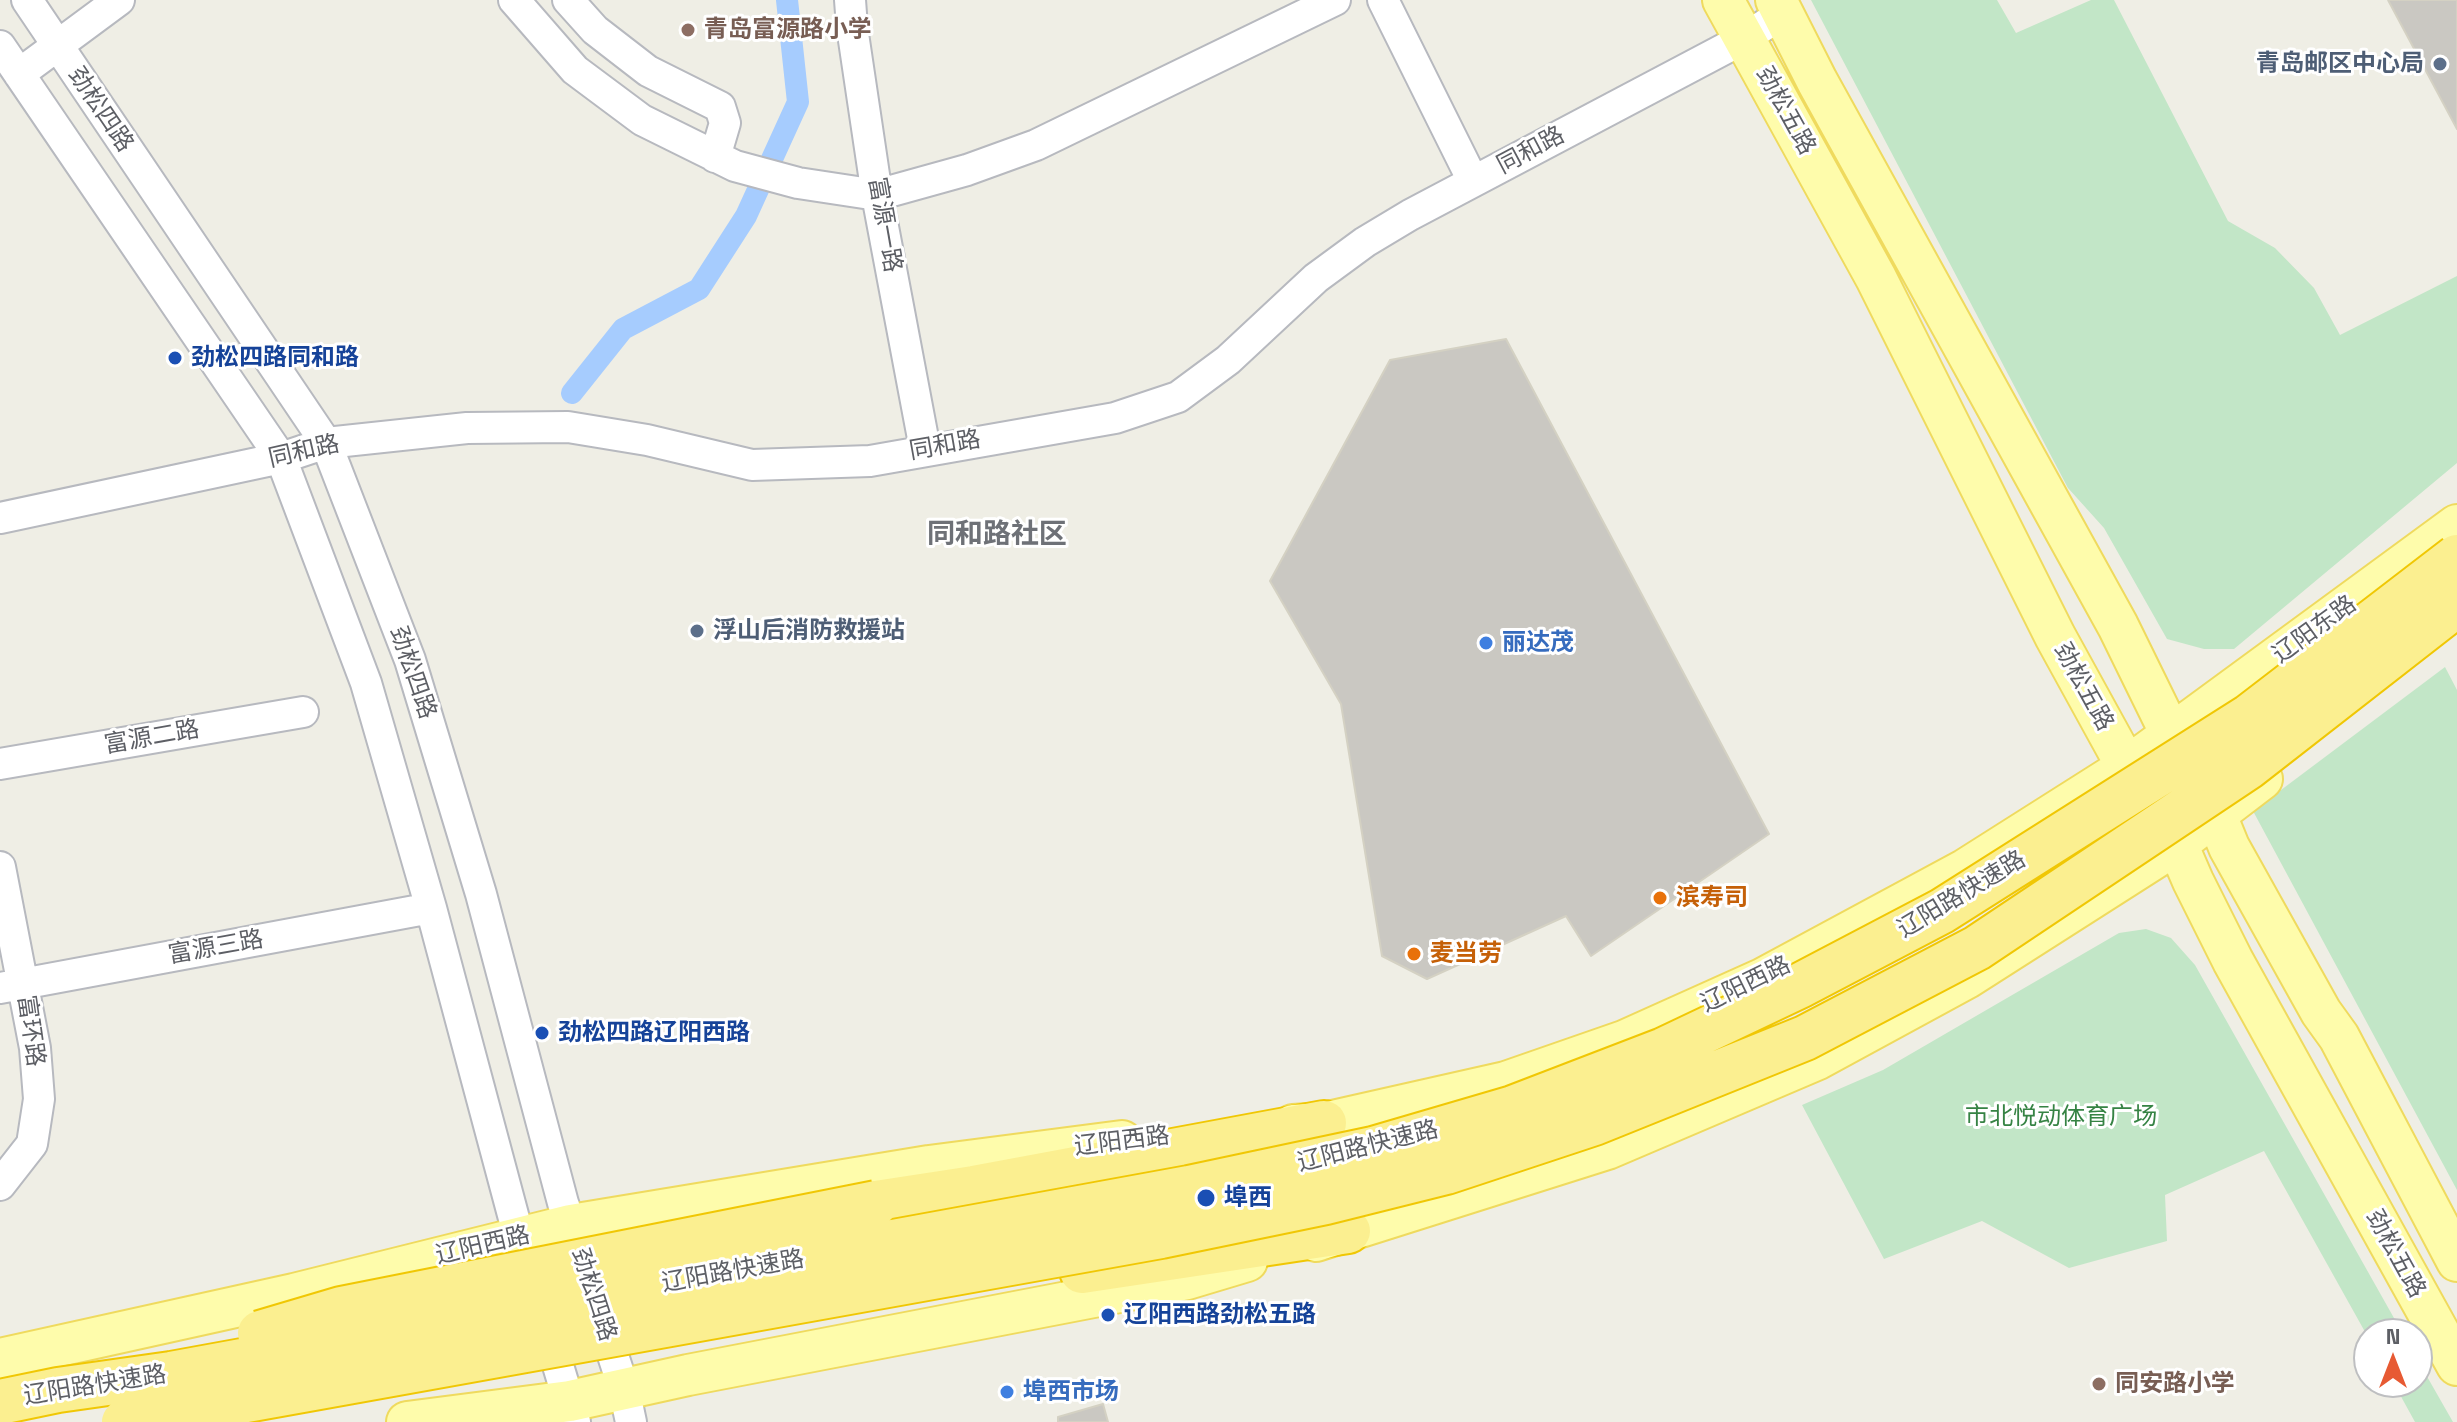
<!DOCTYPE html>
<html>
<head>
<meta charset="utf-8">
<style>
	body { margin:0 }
	#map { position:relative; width:2457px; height:1422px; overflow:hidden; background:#efeee5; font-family:"Space Grotesk",sans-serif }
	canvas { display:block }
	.north { position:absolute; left:2353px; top:1318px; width:80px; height:80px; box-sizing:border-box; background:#fff; border:2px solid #bebfc1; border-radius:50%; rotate:0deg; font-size:22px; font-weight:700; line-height:32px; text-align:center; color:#5d5f65 }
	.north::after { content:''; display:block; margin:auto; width:28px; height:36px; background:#e75a33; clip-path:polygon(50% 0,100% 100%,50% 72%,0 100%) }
</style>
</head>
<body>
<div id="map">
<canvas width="2457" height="1422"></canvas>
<div class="north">N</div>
</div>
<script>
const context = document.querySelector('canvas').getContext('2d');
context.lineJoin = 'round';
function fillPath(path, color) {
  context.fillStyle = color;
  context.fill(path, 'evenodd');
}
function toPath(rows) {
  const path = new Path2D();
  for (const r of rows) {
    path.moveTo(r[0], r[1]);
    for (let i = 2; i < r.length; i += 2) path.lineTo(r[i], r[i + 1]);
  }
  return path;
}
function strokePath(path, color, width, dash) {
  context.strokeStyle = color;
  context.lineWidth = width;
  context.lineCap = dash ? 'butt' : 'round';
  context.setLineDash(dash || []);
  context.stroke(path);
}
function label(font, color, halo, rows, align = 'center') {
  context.font = font + ' "Space Grotesk","Noto Sans SC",sans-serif';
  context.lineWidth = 6;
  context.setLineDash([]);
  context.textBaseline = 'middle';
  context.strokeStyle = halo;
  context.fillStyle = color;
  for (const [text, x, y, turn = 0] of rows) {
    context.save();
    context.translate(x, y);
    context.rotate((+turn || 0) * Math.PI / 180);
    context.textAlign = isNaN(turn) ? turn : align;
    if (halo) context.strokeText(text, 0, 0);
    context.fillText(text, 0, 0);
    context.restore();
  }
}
fillPath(toPath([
	[1811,0,1997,0,2016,33,2091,0,2114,0,2228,221,2275,248,2314,288,2340,335,2457,276,2457,463,2234,649,2204,649,2167,639,2104,528,2068,488],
	[2445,667,2457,690,2457,1190,2253,811],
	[2146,929,2171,938,2195,965,2403,1334,2369,1334,2369,1339,2264,1151,2165,1195,2167,1241,2069,1268,1982,1221,1884,1259,1802,1105,1883,1070,2119,933],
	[2417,1359,2453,1422,2415,1422,2393,1382,2417,1382]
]), '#c2e6c7');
strokePath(toPath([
	[572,393,623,329,699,289,746,216,798,102,787,0]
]), '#a6ccfe', 22);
const building = toPath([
	[2388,0,2457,0,2457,129,2388,0],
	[1506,339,1769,834,1591,956,1566,916,1427,979,1382,956,1341,704,1270,581,1390,360,1506,339],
	[1103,1404,1108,1422,1058,1422,1058,1417,1103,1404]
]);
fillPath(building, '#cac8c2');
strokePath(building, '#d4d1c3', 2);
const minor = toPath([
	[27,0,326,443,410,660,481,894,563,1203,577,1243],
	[514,0,575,70,642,120,735,166,798,183,877,195,967,170,1036,145,1335,0],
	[568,0,595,30,648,71,720,107,725,123,715,157],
	[850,0,852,27,877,195,925,449],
	[1383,0,1473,181],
	[0,46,281,458,366,683,431,908,524,1256],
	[19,74,119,0],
	[0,518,281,458,326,443,467,428,568,427,647,440,752,465,870,461,1115,418,1178,397,1228,360,1316,278,1365,242,1410,215,1745,38,1783,13],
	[0,764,303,712],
	[0,867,35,1048,39,1099,32,1144,0,1185],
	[0,988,431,908],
	[601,1319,624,1389,631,1422],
	[547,1329,575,1422]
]);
const major = toPath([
	[1723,0,1876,278,2055,636,2127,767,2177,844,2193,881,2233,961,2457,1365],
	[1776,0,1817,81,2118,626,2167,726,2216,815,2229,847,2321,1012,2339,1037,2457,1261],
	[1293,1125,1324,1123,1506,1082,1624,1041,1762,979,1966,869,2127,767,2457,525],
	[1316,1241,1607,1149,1818,1059,1967,978,2177,844,2262,779],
	[0,1359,294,1294,571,1225,929,1166,1122,1141],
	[407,1422,570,1401,688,1375,1187,1279,1247,1261]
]);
const highway = toPath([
	[876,1203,974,1188,1324,1123],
	[1082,1271,1348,1231]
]);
strokePath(minor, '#b7b9bf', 34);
strokePath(major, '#efda5e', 44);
strokePath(highway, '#f0c704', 48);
strokePath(minor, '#fff', 30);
strokePath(major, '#fefcab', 40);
strokePath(highway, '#fbef90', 44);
const highwayBridge = toPath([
	[260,1333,341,1309,876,1203],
	[0,1402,58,1390,171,1374,1189,1188,1373,1149,1513,1108,1664,1050,1801,985,1942,911,2250,716,2457,557],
	[124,1422,1161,1236,1326,1202,1446,1172,1594,1123,1805,1038,1977,948,2248,767,2457,604]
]);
strokePath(highwayBridge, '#f0c704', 48, []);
strokePath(highwayBridge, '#fbef90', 44);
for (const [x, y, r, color] of [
	[688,30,8,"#8d6e63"],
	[2440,64,8,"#5c6f8a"],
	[175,358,8,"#1a4fb4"],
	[697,631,8,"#5c6f8a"],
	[1486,643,8,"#3f7fe0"],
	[1660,898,8,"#e8710a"],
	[1414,954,8,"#e8710a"],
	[542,1033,8,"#1a4fb4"],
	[1206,1198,10,"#1a4fb4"],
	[1108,1315,8,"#1a4fb4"],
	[2099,1384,8,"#8d6e63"],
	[1007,1392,8,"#3f7fe0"]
]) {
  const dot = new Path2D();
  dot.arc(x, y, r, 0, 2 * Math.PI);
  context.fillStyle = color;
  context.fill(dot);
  strokePath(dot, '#fff', 3);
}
label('bold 24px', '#785e54', '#fff', [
	["青岛富源路小学",704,30],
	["同安路小学",2115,1384]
], 'left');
label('bold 24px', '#4e5e75', '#fff', [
	["青岛邮区中心局",2424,64],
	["浮山后消防救援站",713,631,"left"]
], 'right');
label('24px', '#5d5f65', '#fff', [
	["劲松四路",100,110,56],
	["劲松五路",1785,111,61],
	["同和路",1531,151,-28],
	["富源一路",884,225,80],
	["同和路",945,446,-10],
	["同和路",304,452,-13],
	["辽阳东路",2315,630,-36],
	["劲松四路",412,673,71],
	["劲松五路",2083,687,61],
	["富源二路",152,738,-10],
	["辽阳路快速路",1962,895,-31],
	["富源三路",216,948,-10],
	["辽阳西路",1746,985,-26],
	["富环路",30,1031,82],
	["辽阳西路",1122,1142,-7],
	["辽阳路快速路",1368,1147,-14],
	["辽阳西路",483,1246,-13],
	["劲松五路",2395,1254,61],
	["辽阳路快速路",733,1272,-10],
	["劲松四路",593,1295,72],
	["辽阳路快速路",95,1386,-9]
]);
label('bold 24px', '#164399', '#fff', [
	["劲松四路同和路",191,358],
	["劲松四路辽阳西路",558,1033],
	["埠西",1224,1198],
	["辽阳西路劲松五路",1124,1315]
], 'left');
label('bold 24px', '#366cbe', '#fff', [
	["丽达茂",1502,643],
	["埠西市场",1023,1392]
], 'left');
label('bold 24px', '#c56008', '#fff', [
	["滨寿司",1676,898],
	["麦当劳",1430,954]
], 'left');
label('24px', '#368344', '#fff', [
	["市北悦动体育广场",2061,1117]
]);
label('bold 28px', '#6e7177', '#fff', [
	["同和路社区",997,535]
]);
</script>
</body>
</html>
